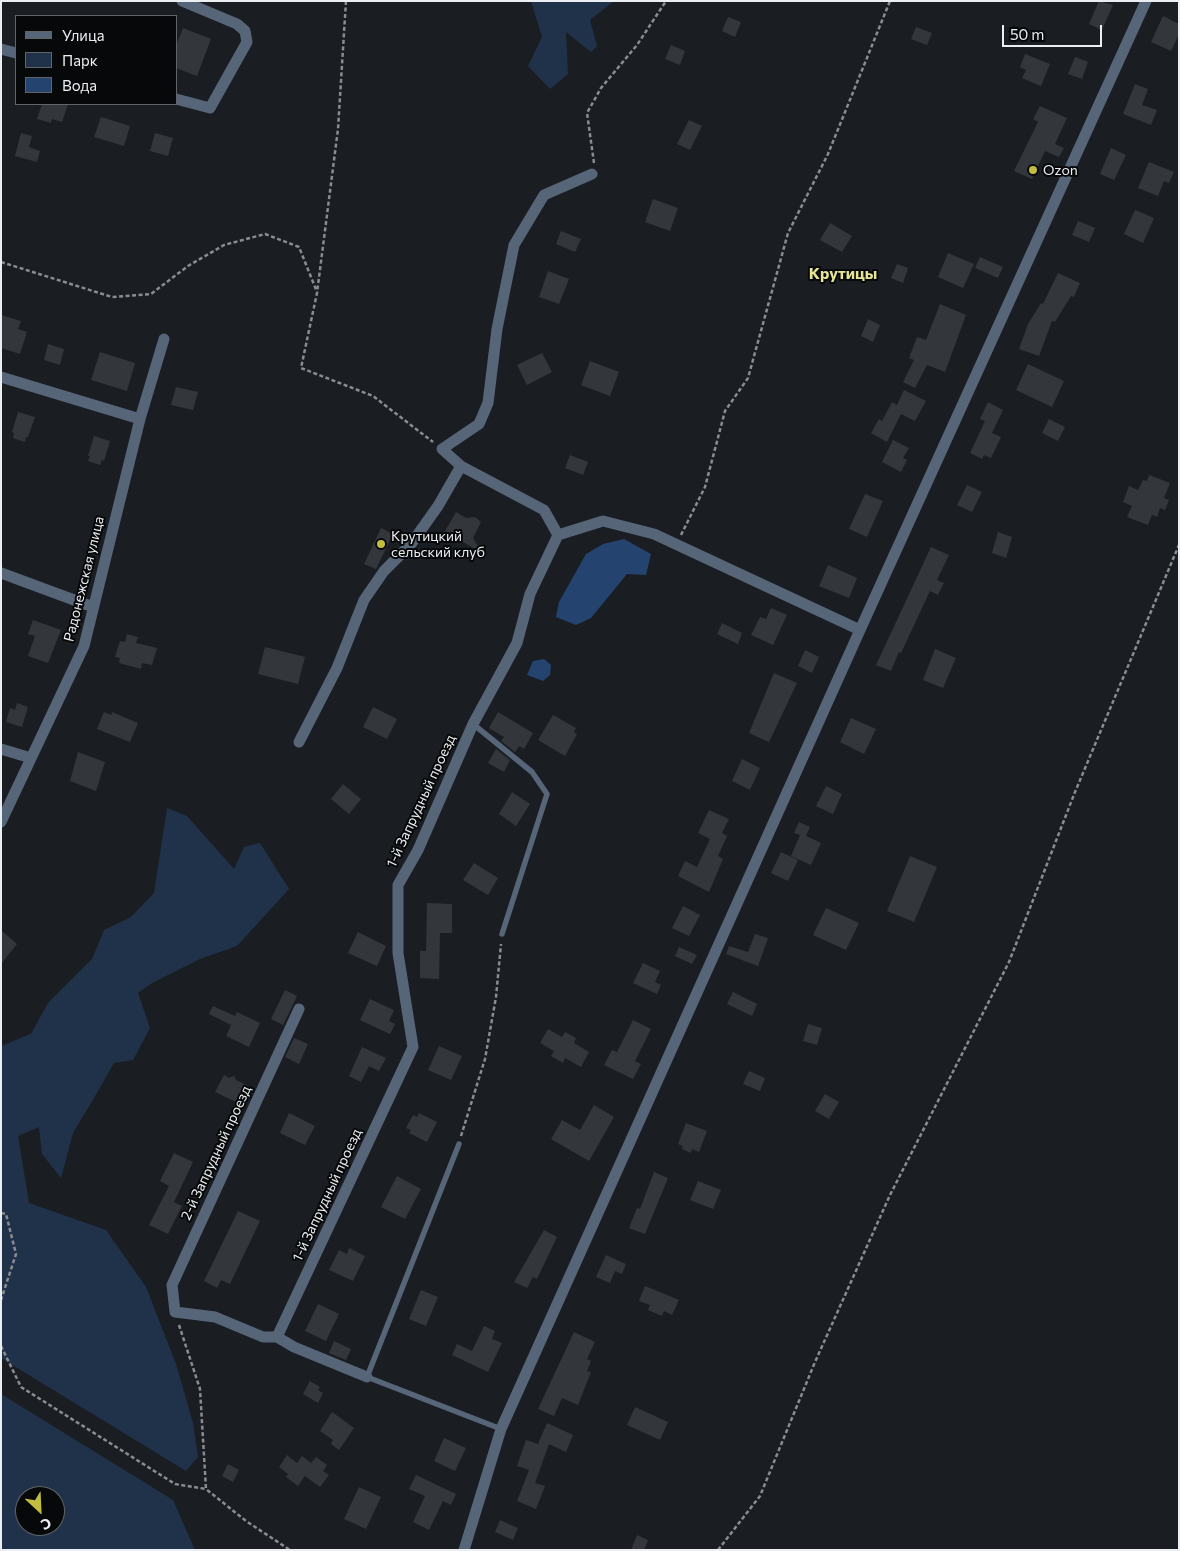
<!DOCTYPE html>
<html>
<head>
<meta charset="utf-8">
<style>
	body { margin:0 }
	#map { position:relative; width:1180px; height:1551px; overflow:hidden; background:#1a1e23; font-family:Commissioner,sans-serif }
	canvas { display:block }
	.frame { position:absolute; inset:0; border:2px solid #ebeef2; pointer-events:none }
	.legend { position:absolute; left:15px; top:15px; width:162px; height:90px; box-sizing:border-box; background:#07080a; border:1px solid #626467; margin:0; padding:6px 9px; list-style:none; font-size:15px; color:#ebeef2 }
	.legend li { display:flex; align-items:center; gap:10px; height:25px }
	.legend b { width:25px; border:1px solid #626467 }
	.north { position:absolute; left:15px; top:1486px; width:50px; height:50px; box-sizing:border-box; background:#07080a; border:1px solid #626467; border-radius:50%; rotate:155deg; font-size:14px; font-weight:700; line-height:20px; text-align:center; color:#ebeef2 }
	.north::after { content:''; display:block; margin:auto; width:18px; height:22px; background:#c2bd3f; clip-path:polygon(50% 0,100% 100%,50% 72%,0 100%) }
	.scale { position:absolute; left:1002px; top:25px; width:100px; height:22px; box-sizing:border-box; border:2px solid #ebeef2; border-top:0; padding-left:6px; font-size:15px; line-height:18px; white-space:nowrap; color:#ebeef2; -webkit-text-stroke:4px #07080a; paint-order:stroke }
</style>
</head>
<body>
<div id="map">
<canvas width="1180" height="1551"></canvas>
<div class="frame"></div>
<ul class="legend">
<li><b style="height:6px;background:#576579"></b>Улица</li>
<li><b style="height:14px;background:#20324a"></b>Парк</li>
<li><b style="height:14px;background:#24436e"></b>Вода</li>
</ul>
<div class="north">С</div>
<div class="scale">50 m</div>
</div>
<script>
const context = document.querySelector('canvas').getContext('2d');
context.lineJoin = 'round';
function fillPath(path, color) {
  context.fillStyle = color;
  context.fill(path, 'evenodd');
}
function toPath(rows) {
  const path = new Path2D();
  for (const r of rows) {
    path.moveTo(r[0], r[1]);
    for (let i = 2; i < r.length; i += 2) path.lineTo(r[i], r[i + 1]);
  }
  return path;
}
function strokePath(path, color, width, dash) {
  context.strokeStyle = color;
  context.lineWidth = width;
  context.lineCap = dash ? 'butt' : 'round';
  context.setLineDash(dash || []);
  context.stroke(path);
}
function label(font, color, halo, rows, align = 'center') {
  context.font = font + ' Commissioner,sans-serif';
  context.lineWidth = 4;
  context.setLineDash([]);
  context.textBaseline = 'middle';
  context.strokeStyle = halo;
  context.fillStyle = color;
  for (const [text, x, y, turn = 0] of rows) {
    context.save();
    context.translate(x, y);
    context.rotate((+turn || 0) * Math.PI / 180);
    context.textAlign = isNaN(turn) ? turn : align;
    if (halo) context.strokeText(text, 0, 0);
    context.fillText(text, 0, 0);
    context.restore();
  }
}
fillPath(toPath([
	[531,1,614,1,590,20,597,46,591,52,566,32,568,74,550,89,528,66,542,37],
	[167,808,187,816,234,869,244,847,260,843,289,889,237,946,200,959,152,983,138,993,150,1028,133,1060,114,1063,91,1103,73,1133,61,1178,42,1154,39,1127,18,1136,29,1203,106,1230,146,1287,176,1364,193,1423,198,1457,186,1471,1,1358,1,1046,31,1034,48,1003,92,959,104,930,131,917,154,893],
	[1,1394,173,1500,195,1550,1,1550],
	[25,1496,55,1496,55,1526,25,1526]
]), '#20324a');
fillPath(toPath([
	[624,539,651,554,646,575,627,574,591,618,576,625,556,617,559,602,586,554,603,544],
	[544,659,551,665,550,675,543,681,527,675,533,661]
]), '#24436e');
fillPath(toPath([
	[1099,1,1113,5,1102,30,1089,24],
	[1163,16,1179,24,1179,34,1171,51,1151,42],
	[728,17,741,22,735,37,722,31],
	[916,27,932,33,927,45,911,39],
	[183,28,211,39,197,76,176,68,176,46],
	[671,45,685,51,680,65,665,59],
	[1025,54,1050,64,1041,86,1022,78,1026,70,1020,67],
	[1075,57,1088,62,1082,79,1068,74],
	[1135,84,1148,89,1142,105,1157,110,1151,125,1123,114],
	[42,104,68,104,62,122,52,119,51,123,37,119],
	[1040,106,1067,118,1055,144,1064,148,1059,157,1045,151,1032,179,1014,171,1038,122,1033,119],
	[101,117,130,126,124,146,94,137],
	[689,120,702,126,690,150,677,144],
	[21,133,32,136,29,147,40,151,37,162,15,156],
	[155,133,173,138,168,156,150,151],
	[1111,148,1126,155,1114,180,1100,174],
	[1149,162,1174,172,1169,183,1164,181,1158,196,1138,188],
	[653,199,678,208,670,231,645,222],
	[1135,210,1154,218,1143,243,1124,234],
	[1078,221,1095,228,1089,242,1072,235],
	[830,223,852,236,842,252,820,240],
	[561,231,581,239,575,252,556,244],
	[948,253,974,264,963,288,938,277],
	[980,257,1003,267,998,278,975,268],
	[897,264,908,268,903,283,891,278],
	[548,271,569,279,559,304,539,297],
	[1058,273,1080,283,1074,297,1071,296,1055,322,1052,321,1039,356,1019,349,1028,324,1041,303,1043,304],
	[940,304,966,315,945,372,927,365,915,388,903,382,914,360,909,358,917,337,926,340],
	[1,315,21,321,18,329,27,332,20,354,1,348],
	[868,319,880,325,873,342,861,336],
	[48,344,64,349,60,365,44,360],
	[100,352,135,363,127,391,91,380],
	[542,353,552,372,527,385,517,365],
	[590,361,619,372,610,396,581,385],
	[1028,364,1064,381,1052,407,1016,390],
	[176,387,198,392,193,410,171,405],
	[904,390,926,401,915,421,901,414,887,442,871,433,879,419,882,421,892,402,897,405],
	[988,402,1003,410,992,433,1001,437,991,458,984,455,982,459,970,453,985,421,980,419],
	[18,412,35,417,28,437,26,437,25,442,13,438,14,433,12,432],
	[1049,419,1065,427,1058,441,1042,433],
	[94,436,110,441,104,461,102,460,100,465,88,461,90,456,88,456],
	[893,440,909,448,903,458,907,460,901,472,882,462],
	[570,455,588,462,583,475,565,468],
	[1149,475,1170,483,1164,498,1169,500,1165,510,1160,508,1157,517,1152,515,1148,525,1127,517,1132,506,1123,502,1129,486,1138,490,1143,480,1147,481],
	[967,485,982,492,972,512,957,505],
	[865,494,883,501,867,537,849,529],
	[456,512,466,518,475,517,481,522,473,538,483,554,445,531],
	[381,528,393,534,376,569,364,564],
	[998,532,1012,537,1006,558,992,553],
	[931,547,949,555,937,580,944,583,938,595,930,591,901,653,899,652,891,671,876,665],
	[828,565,857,578,849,598,819,586],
	[771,608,787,615,773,645,751,635,760,617,766,619],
	[33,620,61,630,48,663,28,656,35,636,28,634],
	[722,623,742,633,738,644,717,634],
	[127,634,138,637,136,643,157,648,152,665,142,663,141,669,119,663,120,658,115,657,120,641,125,642],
	[265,647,305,657,298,684,258,674],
	[935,649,956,658,943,688,923,680],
	[805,650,819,657,812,673,798,666],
	[774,673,797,683,769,742,749,733],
	[17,703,28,707,22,727,6,722,10,708,15,710],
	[373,707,397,719,387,739,363,727],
	[104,712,111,715,112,712,138,723,130,742,97,729],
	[498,712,533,733,524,749,519,746,515,752,501,741,504,737,489,728],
	[553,715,576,728,574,732,577,734,565,756,538,740],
	[851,718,876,729,864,754,840,742],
	[496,749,510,760,504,772,488,763],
	[78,752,105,762,96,791,70,781],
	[742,759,760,768,750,790,732,781],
	[343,784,361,799,349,814,331,799],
	[826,786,842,794,833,814,816,806],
	[512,792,530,804,516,826,499,814],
	[709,810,729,819,722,833,727,836,718,856,723,859,709,892,678,876,685,861,697,867,710,839,698,833],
	[799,822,810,827,806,836,821,843,811,865,791,856,800,835,794,833],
	[781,852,798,860,788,881,771,873],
	[910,856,937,867,914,922,887,911],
	[474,863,498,878,488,895,463,880],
	[427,903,452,904,452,933,440,933,439,979,420,978,420,951,426,951],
	[683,906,700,915,689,936,672,928],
	[826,908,859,923,846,950,813,935],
	[1,930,17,944,1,964],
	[358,932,386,946,377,966,348,953],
	[755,934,768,938,758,966,726,954,729,946,748,952],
	[679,947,697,955,692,964,675,956],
	[643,963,660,971,655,982,661,985,657,994,633,983],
	[285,990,297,996,283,1025,271,1019],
	[733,992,757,1004,752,1016,727,1004],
	[370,999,394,1010,389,1021,395,1024,390,1034,360,1020],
	[213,1006,235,1016,237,1012,260,1023,249,1047,226,1036,231,1025,209,1014],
	[633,1020,651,1029,635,1061,641,1064,633,1079,604,1065,612,1050,617,1052],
	[808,1024,822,1028,817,1045,803,1041],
	[548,1029,562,1037,565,1032,576,1038,574,1043,589,1052,581,1067,565,1058,563,1063,551,1056,554,1051,540,1043],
	[294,1038,308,1044,299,1064,285,1057],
	[439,1046,462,1056,451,1080,428,1070],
	[362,1047,386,1058,379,1071,369,1066,361,1082,349,1076],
	[749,1071,765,1078,760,1091,743,1084],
	[224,1075,229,1078,234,1076,236,1080,252,1088,247,1099,243,1098,240,1104,215,1092],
	[825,1094,839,1102,829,1119,815,1111],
	[594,1105,614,1117,589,1161,551,1139,562,1120,580,1130],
	[289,1113,315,1126,305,1145,280,1133],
	[419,1113,437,1122,427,1142,409,1133,411,1130,406,1128,413,1115,417,1117],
	[686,1123,707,1131,699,1152,692,1149,691,1153,682,1149,683,1146,678,1144],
	[174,1153,193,1162,174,1202,182,1206,168,1234,149,1225,169,1186,160,1181],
	[654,1172,668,1178,645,1234,629,1228,637,1208,640,1209],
	[397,1176,421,1189,405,1219,381,1207],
	[698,1181,721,1190,713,1209,690,1200],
	[238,1211,260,1221,230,1284,221,1280,217,1288,204,1281],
	[544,1230,557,1237,537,1279,533,1277,527,1288,514,1282],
	[349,1248,365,1256,353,1281,329,1270,339,1250,347,1254],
	[606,1255,626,1264,622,1274,615,1271,610,1283,596,1277],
	[645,1286,679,1300,672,1315,664,1311,662,1316,648,1310,650,1305,639,1301],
	[421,1290,438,1297,426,1326,409,1319],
	[318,1304,339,1314,326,1341,305,1331],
	[484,1326,495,1331,492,1339,502,1343,488,1372,452,1355,457,1344,472,1351],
	[574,1332,595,1342,587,1359,591,1361,587,1371,591,1372,578,1405,562,1398,554,1416,538,1409],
	[334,1341,351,1349,346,1360,329,1353],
	[310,1381,320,1387,318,1390,323,1393,318,1403,303,1394],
	[635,1407,668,1422,660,1440,627,1425],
	[332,1412,354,1428,339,1450,331,1444,333,1440,320,1431],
	[547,1423,573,1435,566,1452,549,1444,535,1483,545,1486,536,1509,517,1501,529,1470,517,1466,526,1440,538,1444],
	[444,1438,466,1448,455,1471,434,1461],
	[287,1455,297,1463,302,1456,311,1463,316,1457,327,1465,323,1471,329,1475,320,1487,305,1476,298,1486,286,1477,288,1474,279,1467],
	[228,1464,239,1470,233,1482,222,1476],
	[416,1475,456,1494,451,1505,443,1501,429,1530,413,1522,425,1496,409,1489],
	[359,1487,381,1497,366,1529,344,1519],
	[500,1520,518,1528,513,1540,495,1532],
	[637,1535,648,1540,644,1550,631,1550]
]), '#33373c');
strokePath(toPath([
	[346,1,338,129,317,293,301,368,373,396,433,442],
	[594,163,587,113,601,88,637,45,666,1],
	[1,262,112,297,151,294,188,266,224,245,265,234,299,247,317,292],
	[681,535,705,487,725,411,748,378,788,233,828,154,890,1],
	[461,1136,485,1059,496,997,501,944],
	[1,1213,6,1214,16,1254,1,1300],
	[179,1325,200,1389,206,1489,246,1521,290,1550],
	[1,1346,21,1387,175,1484,206,1489],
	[718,1550,760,1496,815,1362,890,1195,1009,962,1075,792,1179,545]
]), '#898c91', 2.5, [4, 2.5]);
strokePath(toPath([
	[473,724,532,772,547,794,502,934],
	[459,1144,367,1377,501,1429]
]), '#576579', 5.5);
strokePath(toPath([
	[1,49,16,53],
	[176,99,210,108,247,42,245,31,237,24,182,1],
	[1,377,140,419],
	[558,535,544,510,461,466,442,449,479,424,488,403,497,329,514,245,544,195,592,174],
	[558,535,603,521,654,534,860,630],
	[1,573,93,607],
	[299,742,337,668,364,600,384,571,411,544,438,506,461,466],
	[1,749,31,758],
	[1,822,84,646,140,419,164,339],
	[299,1009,172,1285,175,1312,215,1317,263,1337,277,1337,294,1347,367,1377],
	[277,1337,413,1047,398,953,398,885,418,850,473,724,517,643,530,594,558,535],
	[464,1550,501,1429,860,630,1146,1]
]), '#576579', 11);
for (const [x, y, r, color] of [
	[1033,170,5,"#c2bd3f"],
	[381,544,5,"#c2bd3f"]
]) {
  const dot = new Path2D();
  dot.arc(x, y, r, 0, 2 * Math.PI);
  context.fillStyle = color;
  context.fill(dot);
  strokePath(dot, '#07080a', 2);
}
label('14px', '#ebeef2', '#07080a', [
	["Ozon",1043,170],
	["Крутицкий",391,536],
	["сельский клуб",391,552]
], 'left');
label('14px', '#ebeef2', '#07080a', [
	["Радонежская улица",84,579,-76],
	["1-й Запрудный проезд",421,801,-65],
	["2-й Запрудный проезд",216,1153,-65],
	["1-й Запрудный проезд",327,1195,-65]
]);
label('bold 16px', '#e6e596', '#07080a', [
	["Крутицы",843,274]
]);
</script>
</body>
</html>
